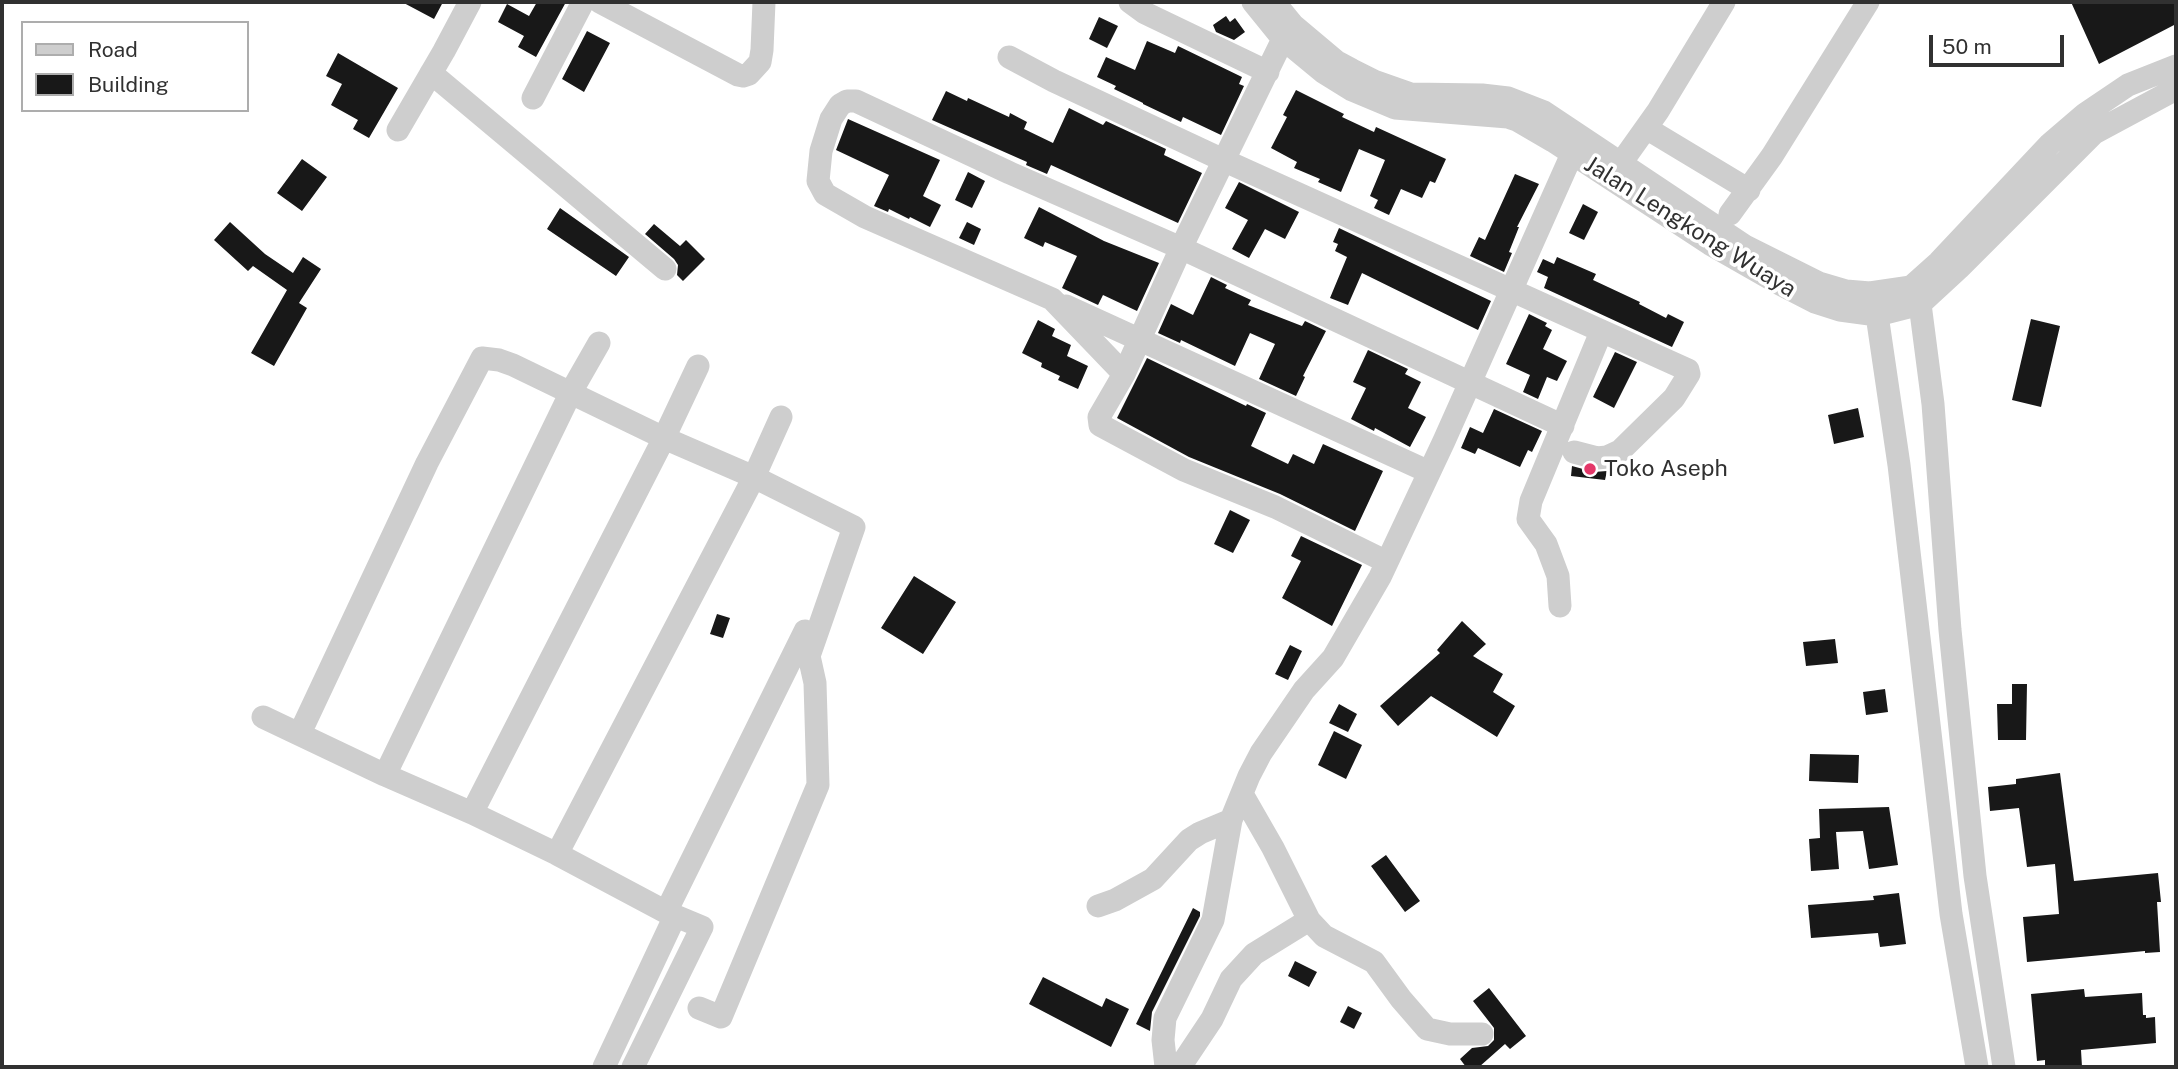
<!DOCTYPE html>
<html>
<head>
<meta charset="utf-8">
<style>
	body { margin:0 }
	#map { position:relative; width:2178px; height:1069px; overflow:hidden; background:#fff; font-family:"Public Sans",sans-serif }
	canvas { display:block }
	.frame { position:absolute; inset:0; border:4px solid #313131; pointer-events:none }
	.legend { position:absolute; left:21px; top:21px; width:228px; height:91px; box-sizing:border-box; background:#fff; border:2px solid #adadad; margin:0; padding:9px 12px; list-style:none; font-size:21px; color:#313131 }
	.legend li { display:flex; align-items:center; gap:14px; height:35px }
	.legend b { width:35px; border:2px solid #adadad }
	.scale { position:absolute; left:1929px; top:35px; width:135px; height:32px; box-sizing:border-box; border:4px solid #313131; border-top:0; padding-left:9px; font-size:21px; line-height:24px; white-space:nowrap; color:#313131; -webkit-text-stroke:5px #fff; paint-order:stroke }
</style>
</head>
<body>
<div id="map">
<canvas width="2178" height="1069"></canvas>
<div class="frame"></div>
<ul class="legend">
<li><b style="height:9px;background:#cecece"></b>Road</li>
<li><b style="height:19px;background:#181818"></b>Building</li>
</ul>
<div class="scale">50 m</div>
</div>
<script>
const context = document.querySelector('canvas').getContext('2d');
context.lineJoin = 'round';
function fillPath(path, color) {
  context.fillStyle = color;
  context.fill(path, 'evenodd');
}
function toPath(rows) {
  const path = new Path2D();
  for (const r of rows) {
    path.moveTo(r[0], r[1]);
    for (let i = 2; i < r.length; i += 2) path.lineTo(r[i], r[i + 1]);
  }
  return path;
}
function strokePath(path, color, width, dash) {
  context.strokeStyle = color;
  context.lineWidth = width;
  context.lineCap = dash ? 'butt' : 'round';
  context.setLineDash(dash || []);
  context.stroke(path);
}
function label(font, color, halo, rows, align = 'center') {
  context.font = font + ' "Public Sans",sans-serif';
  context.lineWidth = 7;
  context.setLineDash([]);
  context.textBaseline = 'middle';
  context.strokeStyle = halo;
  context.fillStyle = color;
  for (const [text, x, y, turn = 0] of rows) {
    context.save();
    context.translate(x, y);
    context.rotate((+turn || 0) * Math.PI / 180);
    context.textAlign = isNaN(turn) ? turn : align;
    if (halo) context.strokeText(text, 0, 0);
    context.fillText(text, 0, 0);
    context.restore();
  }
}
fillPath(toPath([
	[402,2,443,2,434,19],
	[537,2,566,2,536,57,518,47,524,36,498,22,507,4,529,16],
	[2071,2,2176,2,2176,24,2099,64],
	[1226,16,1230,22,1235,18,1245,32,1234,40,1216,32,1213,25],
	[1099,17,1118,26,1107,48,1089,39],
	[587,31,610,43,584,92,562,79],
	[1147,41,1175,53,1178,46,1242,77,1239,84,1244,86,1221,135,1183,117,1181,122,1143,104,1143,103,1114,89,1116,86,1097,77,1106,57,1135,70],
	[338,53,398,88,369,138,353,129,358,120,331,105,342,84,326,76],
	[1296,90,1344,114,1342,117,1374,132,1376,127,1446,159,1435,183,1430,181,1422,198,1401,189,1389,215,1374,208,1378,200,1370,196,1385,160,1359,149,1341,192,1318,182,1320,179,1294,168,1297,162,1271,148,1287,117,1283,115],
	[946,91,967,101,968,98,1009,117,1010,113,1027,122,1024,129,1053,143,1069,108,1103,125,1106,121,1166,149,1164,155,1202,173,1178,223,1051,165,1047,174,1026,165,1027,162,932,120],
	[848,119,940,160,923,196,941,205,930,227,910,217,909,219,889,209,888,212,874,206,889,175,836,150],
	[302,159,327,177,302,211,277,193],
	[968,172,985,181,972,208,955,200],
	[1515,174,1539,184,1517,227,1519,227,1509,252,1512,253,1504,272,1470,256,1479,237,1485,240],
	[1239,182,1299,212,1285,239,1265,229,1249,258,1232,249,1248,220,1225,208],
	[1583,204,1598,212,1584,240,1569,233],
	[1039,207,1104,241,1159,263,1137,311,1103,295,1098,305,1062,288,1077,256,1045,242,1043,247,1024,238],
	[560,208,629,257,616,276,547,229],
	[230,222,265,254,293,273,303,257,321,269,299,303,307,308,274,366,251,353,287,290,253,266,248,271,214,240],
	[967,222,981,229,974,245,959,238],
	[654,224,680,246,686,240,705,259,683,281,677,275,678,265,674,259,645,234],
	[1339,228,1491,301,1478,330,1362,273,1348,305,1330,298,1347,257,1335,251,1338,244,1333,242],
	[1557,257,1596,274,1593,280,1640,302,1639,304,1666,318,1668,314,1684,322,1672,347,1544,288,1548,277,1537,272,1543,259,1554,264],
	[1211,277,1227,285,1225,288,1251,300,1248,305,1302,326,1305,321,1326,331,1303,376,1305,377,1296,396,1259,379,1275,344,1250,333,1235,366,1181,340,1180,343,1158,333,1171,304,1193,315],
	[1529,314,1547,323,1545,326,1552,330,1543,349,1567,361,1557,381,1547,377,1538,399,1523,392,1530,375,1506,364],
	[2031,319,2060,326,2041,407,2012,400],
	[1038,320,1055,329,1052,336,1071,345,1067,356,1088,366,1078,389,1058,380,1060,376,1041,367,1042,363,1022,353],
	[1368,350,1408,369,1405,374,1421,382,1408,408,1426,417,1410,447,1375,428,1374,431,1351,419,1366,388,1353,382],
	[1615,352,1637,362,1614,408,1593,397],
	[1147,358,1246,406,1247,404,1266,413,1251,446,1288,464,1293,454,1314,464,1323,444,1383,471,1355,531,1280,494,1189,457,1117,418],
	[1858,408,1864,437,1834,444,1828,415],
	[1494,409,1542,431,1532,452,1528,450,1520,467,1478,448,1475,454,1461,448,1470,427,1483,433],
	[1572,466,1594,472,1607,471,1605,480,1571,476],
	[1230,510,1250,520,1233,553,1214,544],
	[1301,536,1362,565,1332,626,1282,598,1301,561,1291,556],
	[914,576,956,602,923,654,881,628],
	[717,614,730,618,723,638,710,634],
	[1462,621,1486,644,1473,656,1503,674,1493,692,1515,706,1497,737,1431,696,1398,726,1380,706,1440,653,1437,650],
	[1835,639,1838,663,1806,666,1803,642],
	[1290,645,1302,651,1288,680,1275,674],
	[2012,684,2027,684,2026,740,1998,740,1997,704,2012,704],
	[1885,689,1888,712,1866,715,1863,692],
	[1339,704,1357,714,1348,732,1329,723],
	[1334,731,1362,745,1346,779,1318,765],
	[1810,754,1859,755,1858,783,1809,781],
	[2060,773,2074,881,2158,873,2161,902,2157,902,2160,952,2145,953,2145,951,2027,962,2023,917,2059,914,2055,864,2027,867,2019,808,1990,811,1988,787,2016,784,2016,779],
	[1889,807,1898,865,1869,869,1863,831,1836,832,1839,869,1811,871,1809,839,1820,838,1819,809],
	[1386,855,1420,901,1405,912,1371,866],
	[1899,893,1906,944,1880,947,1878,933,1811,938,1808,905,1874,900,1873,896],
	[1193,908,1200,912,1200,916,1152,1012,1150,1031,1136,1024],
	[1295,961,1317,972,1309,987,1288,976],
	[1043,977,1102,1007,1106,998,1129,1009,1111,1047,1029,1004],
	[1489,988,1526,1036,1510,1049,1505,1044,1479,1067,1466,1067,1460,1059,1472,1048,1488,1046,1494,1040,1494,1028,1473,1001],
	[2084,989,2085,997,2142,993,2143,1015,2146,1015,2146,1018,2155,1017,2156,1043,2081,1050,2082,1067,2045,1067,2045,1060,2037,1061,2031,994],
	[1348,1006,1362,1013,1354,1029,1340,1022]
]), '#181818');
strokePath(toPath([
	[600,2,738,75,743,76,749,74,760,62,762,50,764,2],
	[1130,2,1145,13,1268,72],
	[1253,2,1283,39,1323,72,1352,90,1395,108,1508,117,1517,120,1553,141,1710,244,1780,284,1815,302,1840,310,1877,315,1920,304,1959,268,2094,133,2176,89],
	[1274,2,1293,25,1337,62,1352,70,1374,81,1411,94,1482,95,1508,98,1544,112,1745,246,1819,283,1846,291,1870,293,1911,287,1939,262,2050,144,2085,114,2128,85,2176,66],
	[1009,57,1054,81,1223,160,1688,370,1689,374,1674,398,1620,451,1607,457,1597,458,1574,452],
	[431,73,665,269],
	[533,98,583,2],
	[1646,128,1749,190],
	[398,130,444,51,470,2],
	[1621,163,1658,111,1724,2],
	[1730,214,1772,156,1868,2],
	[1920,304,1933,404,1950,630,1975,876,2004,1067],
	[1066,306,1429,472],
	[1877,315,1899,465,1951,914,1977,1067],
	[1124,374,1181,248,1283,39,1292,27],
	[1387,562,1275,507,1184,470,1100,425,1099,417,1124,374,1052,299,865,217,825,194,818,181,821,151,831,119,840,105,847,101,856,101,1010,173,1181,248,1563,426],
	[1560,606,1558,576,1546,544,1528,519,1531,501,1601,332],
	[263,717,385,775,472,813,557,854,666,912,702,927,633,1067],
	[300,733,427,463,482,358,499,360,513,365,664,438,754,477,854,527,809,656,815,683,818,785,721,1017,699,1008],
	[385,775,571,392,599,343],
	[1242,794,1273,848,1309,920],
	[472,813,664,438,698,366],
	[557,854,754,477,781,417],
	[1098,906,1115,900,1153,879,1189,840,1200,833,1231,820],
	[666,912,805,631],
	[604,1067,675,916],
	[1166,1067,1163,1040,1165,1018,1213,920,1231,820,1249,776,1261,753,1304,690,1333,658,1380,577,1444,441,1572,154],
	[1180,1067,1212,1019,1231,979,1254,954,1309,920,1324,936,1374,962,1401,999,1427,1029,1450,1034,1482,1034]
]), '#cecece', 23);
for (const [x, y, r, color] of [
	[1590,469,7,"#e43769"]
]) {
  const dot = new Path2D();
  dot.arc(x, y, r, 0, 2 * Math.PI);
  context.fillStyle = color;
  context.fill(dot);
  strokePath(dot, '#fff', 2.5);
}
label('23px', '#313131', '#fff', [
	["Jalan Lengkong Wuaya",1690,227,32]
]);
label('23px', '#313131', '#fff', [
	["Toko Aseph",1604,469]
], 'left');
</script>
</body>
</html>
